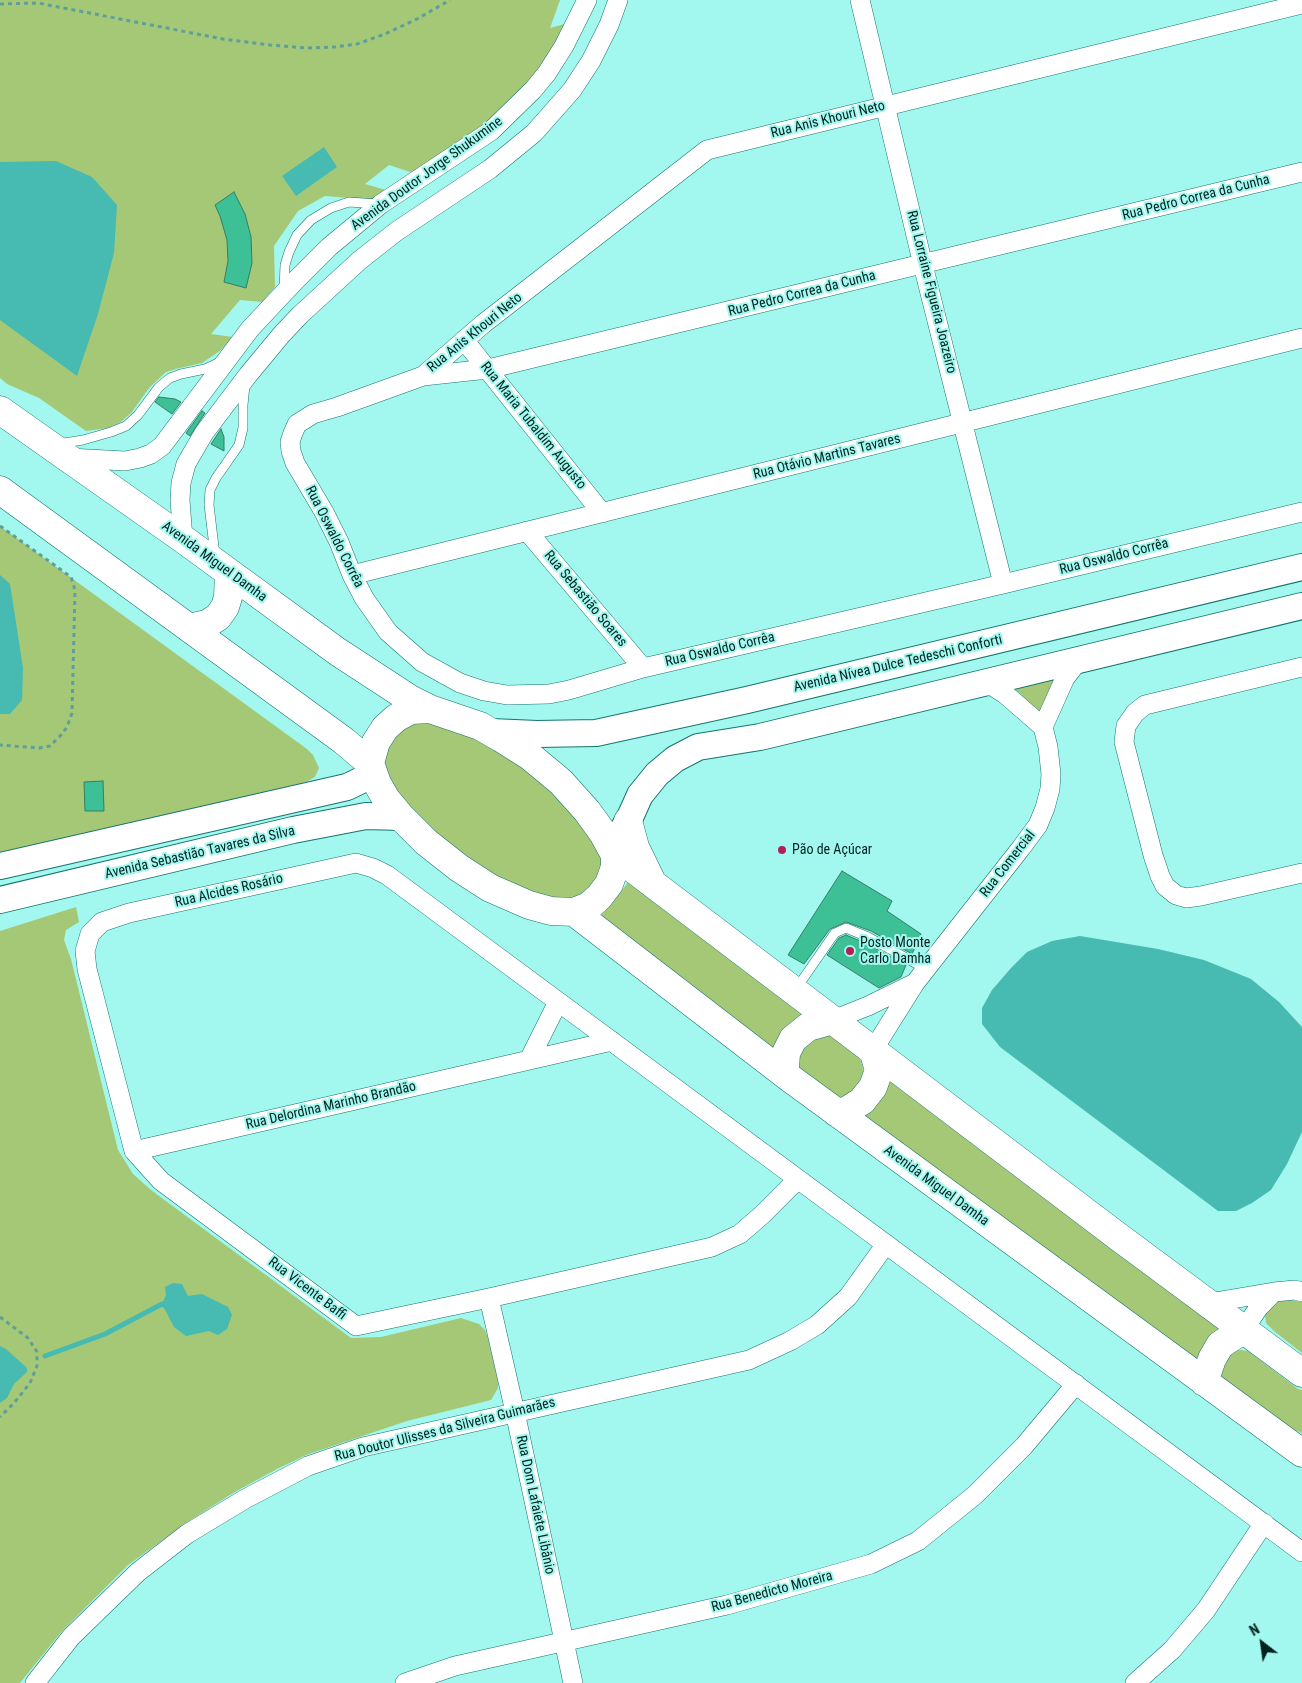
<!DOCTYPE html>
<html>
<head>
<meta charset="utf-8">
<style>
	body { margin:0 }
	#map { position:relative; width:1302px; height:1683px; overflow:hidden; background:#a2f8ef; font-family:"Roboto Condensed",sans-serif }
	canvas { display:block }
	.north { position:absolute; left:1237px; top:1618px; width:50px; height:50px; -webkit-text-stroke:4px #a2f8ef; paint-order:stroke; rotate:330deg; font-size:14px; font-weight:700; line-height:20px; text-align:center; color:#00221f }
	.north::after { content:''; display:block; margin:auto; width:18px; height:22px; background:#00221f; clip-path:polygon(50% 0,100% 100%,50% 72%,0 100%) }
</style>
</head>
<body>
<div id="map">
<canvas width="1302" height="1683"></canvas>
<div class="north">N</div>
</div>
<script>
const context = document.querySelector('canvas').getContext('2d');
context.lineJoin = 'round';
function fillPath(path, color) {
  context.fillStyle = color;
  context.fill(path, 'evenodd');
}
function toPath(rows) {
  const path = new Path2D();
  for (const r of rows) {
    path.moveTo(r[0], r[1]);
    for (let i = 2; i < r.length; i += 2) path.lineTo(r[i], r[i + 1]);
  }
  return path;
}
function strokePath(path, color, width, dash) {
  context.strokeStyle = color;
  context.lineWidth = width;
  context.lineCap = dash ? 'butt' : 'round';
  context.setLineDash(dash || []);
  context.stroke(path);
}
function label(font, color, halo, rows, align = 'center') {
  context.font = font + ' "Roboto Condensed",sans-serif';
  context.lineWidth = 4;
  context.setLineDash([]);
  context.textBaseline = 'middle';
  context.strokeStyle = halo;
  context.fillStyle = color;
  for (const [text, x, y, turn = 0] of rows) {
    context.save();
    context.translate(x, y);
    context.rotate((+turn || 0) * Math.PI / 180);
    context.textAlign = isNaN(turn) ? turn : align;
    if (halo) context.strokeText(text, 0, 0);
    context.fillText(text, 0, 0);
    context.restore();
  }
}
fillPath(toPath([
	[0,0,560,0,550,28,568,23,541,68,509,105,487,124,413,173,389,165,365,184,386,190,374,200,325,196,298,211,274,246,275,287,262,302,240,300,211,334,233,337,221,350,202,363,176,369,166,372,149,388,132,412,121,422,108,428,86,431,39,398,7,384,0,378],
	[0,526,307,749,313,755,319,768,315,777,306,782,0,856],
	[1061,670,1041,718,1021,694,1006,683],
	[427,719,473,735,554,789,600,850,603,867,600,879,583,898,555,901,497,878,432,833,397,792,389,779,383,760,395,731],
	[629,881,811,1016,782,1055,598,919,610,906],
	[76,907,79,922,66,930,64,940,71,959,118,1150,133,1174,151,1190,351,1338,381,1337,461,1318,479,1324,485,1330,488,1338,498,1381,498,1388,491,1400,407,1421,306,1455,277,1469,233,1493,189,1521,128,1565,62,1631,20,1683,0,1683,0,931],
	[824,1034,834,1037,853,1051,860,1059,862,1065,864,1075,861,1085,844,1097,838,1098,798,1071,798,1045],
	[883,1075,1229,1327,1204,1372,853,1113],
	[1283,1299,1302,1302,1302,1353,1274,1331,1266,1323,1265,1314,1274,1302],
	[1241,1350,1248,1351,1298,1389,1302,1390,1302,1433,1288,1427,1223,1381,1220,1370,1224,1359,1234,1351]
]), '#a5c876');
fillPath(toPath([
	[324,147,337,167,296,196,282,176],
	[56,161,92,177,117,205,114,253,98,314,77,376,0,320,0,162],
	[0,575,10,584,23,668,22,700,10,714,0,714],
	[1080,936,1158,949,1204,960,1251,979,1279,1002,1302,1027,1302,1132,1287,1164,1271,1190,1252,1203,1236,1211,1218,1211,1000,1047,982,1024,982,1008,992,990,1011,968,1027,952,1052,941],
	[173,1283,182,1284,188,1296,202,1294,228,1307,232,1315,227,1329,218,1335,209,1331,186,1336,174,1327,162,1304,166,1295,165,1287],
	[0,1346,6,1349,27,1368,27,1372,14,1384,7,1398,0,1403]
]), '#47bab1');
strokePath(toPath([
	[45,1356,105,1334,162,1304,168,1307]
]), '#47bab1', 5);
const building = toPath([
	[234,192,245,214,251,237,252,263,246,288,224,282,228,261,227,240,220,216,215,205,234,192],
	[159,397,175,399,181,402,172,414,155,402,159,397],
	[202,411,205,413,190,436,186,433,202,411],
	[221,429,224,437,224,451,211,444,221,429],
	[103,781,104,811,85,811,84,782,103,781],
	[842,871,892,901,887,911,921,934,912,954,871,931,846,922,830,929,804,964,788,955,842,871],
	[846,935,865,943,906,965,901,977,879,988,827,955,839,938,846,935]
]);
fillPath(building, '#3dc096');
strokePath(building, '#357e65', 1);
const service = toPath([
	[284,290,285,265,289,252,297,235,311,220,331,208,349,202,378,204],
	[58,444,83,440,111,432,126,426,138,415,159,387,170,378,181,374,205,369,220,362],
	[215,555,209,505,210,490,216,478,239,445,243,428,243,405,245,385],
	[796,989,832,937,835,933,846,928,868,937,926,969]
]);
const minor = toPath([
	[860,0,923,265,1003,584],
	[1302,172,488,369,423,376,337,407,313,414,297,424,293,433,290,442,291,451,295,463,324,512,339,542,352,575,364,598,388,632,422,662,460,683,484,691,507,695,549,694,569,690,643,668,1003,584,1302,512],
	[464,340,602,513],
	[423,376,483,324,707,150,1302,4],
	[69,458,125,461,140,458,151,454,162,446,250,329,295,281,329,247,381,204,491,131,533,90,547,73,564,46,587,0],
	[527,531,643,668],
	[183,539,180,500,181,483,186,464,204,433,248,375,282,334,300,315,360,260,397,231,490,169,534,133,572,90,591,61,609,25,618,0],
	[352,575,1302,338],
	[1302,667,1145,705,1135,713,1126,726,1124,742,1153,855,1160,876,1165,886,1176,895,1186,898,1201,896,1302,873],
	[1043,727,1065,678,1079,660],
	[833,1020,868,1006,915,983],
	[873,1050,915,983,1021,848,1038,825,1045,808,1050,789,1051,774,1048,747,1043,727,1005,694,992,686,981,685],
	[529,1060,558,1002],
	[134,1151,612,1041],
	[798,1179,763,1214,740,1234,712,1247,489,1298,356,1326,161,1181,134,1151,87,969,85,951,90,934,102,922,129,913,356,863,373,868,387,875,1302,1552],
	[489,1298,515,1412,573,1683],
	[1209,1303,1274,1292,1295,1290,1302,1292],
	[1244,1329,1259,1307,1274,1292],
	[35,1683,71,1637,138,1572,187,1534,245,1499,308,1466,363,1447,749,1360,790,1341,817,1325,848,1297,886,1244],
	[405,1683,455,1666,727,1605,871,1564,918,1541,975,1495,1024,1446,1076,1384],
	[1135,1683,1172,1650,1206,1610,1264,1523]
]);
const secondary = toPath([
	[491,732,537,734,596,733,747,700,1302,567],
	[618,839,631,815,640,795,657,774,675,759,698,747,760,737,1302,606],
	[0,866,347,787,374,774],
	[0,900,293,830,366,816,401,817]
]);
const primary = toPath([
	[0,410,183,539,338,652,410,699,430,709],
	[0,490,344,741,370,763],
	[189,628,207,624,218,617,225,607,228,597,229,573],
	[628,821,635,847,651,880],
	[615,855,615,867,609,884,599,897,589,906,574,912,551,911,529,905,490,888,459,868,426,842,401,817,386,799,377,783,370,763,376,742,385,728,396,718,411,710,430,709,480,726,501,738,531,757,561,782,587,811,603,833,615,855,1116,1235,1302,1373],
	[574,912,787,1076,1302,1453],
	[787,1076,785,1069,786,1053,793,1039,808,1027,833,1020],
	[837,1113,846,1111,862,1101,873,1087,879,1070,873,1050],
	[1204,1382,1212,1359,1220,1345,1244,1329]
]);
strokePath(service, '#15756f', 10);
strokePath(minor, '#15756f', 20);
strokePath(secondary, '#15756f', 28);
strokePath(primary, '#15756f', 29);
strokePath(toPath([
	[0,4,38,3,223,39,270,45,306,48,335,47,357,44,385,34,417,19,450,0],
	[0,526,71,577,75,590,72,713,67,727,61,735,50,746,39,748,0,745],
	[0,1317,28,1338,37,1352,37,1366,30,1383,14,1403,0,1417]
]), '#5f9f99', 3, [4, 4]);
strokePath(service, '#fff', 9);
strokePath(minor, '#fff', 19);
strokePath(secondary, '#fff', 26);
strokePath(primary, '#fff', 28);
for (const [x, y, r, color] of [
	[782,850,5,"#b12051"],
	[850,951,5,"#b12051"]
]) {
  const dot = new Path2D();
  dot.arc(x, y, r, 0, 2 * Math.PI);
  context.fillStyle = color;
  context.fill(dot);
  strokePath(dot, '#a2f8ef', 2);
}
label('14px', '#00221f', '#a2f8ef', [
	["Rua Anis Khouri Neto",828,120,-14],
	["Avenida Doutor Jorge Shukumine",427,174,-36],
	["Rua Pedro Correa da Cunha",1196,198,-14],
	["Rua Lorraine Figueira Joazeiro",931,292,76],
	["Rua Pedro Correa da Cunha",802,294,-14],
	["Rua Anis Khouri Neto",475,333,-39],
	["Rua Maria Tubaldim Augusto",533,426,51],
	["Rua Otávio Martins Tavares",827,457,-14],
	["Rua Oswaldo Corrêa",334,537,63],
	["Rua Oswaldo Corrêa",1114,557,-14],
	["Avenida Miguel Damha",214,562,36],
	["Rua Sebastião Soares",585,599,50],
	["Rua Oswaldo Corrêa",720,650,-13],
	["Avenida Nívea Dulce Tedeschi Conforti",898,664,-13],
	["Avenida Sebastião Tavares da Silva",200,853,-13],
	["Rua Comercial",1008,864,-52],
	["Rua Alcides Rosário",229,891,-13],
	["Rua Delordina Marinho Brandão",331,1106,-13],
	["Avenida Miguel Damha",936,1186,36],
	["Rua Vicente Baffi",307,1289,37],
	["Rua Doutor Ulisses da Silveira Guimarães",445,1430,-14],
	["Rua Dom Lafaiete Libânio",535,1505,78],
	["Rua Benedicto Moreira",772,1592,-15]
]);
label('14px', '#00221f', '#a2f8ef', [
	["Pão de Açúcar",792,850],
	["Posto Monte",860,943],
	["Carlo Damha",860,959]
], 'left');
</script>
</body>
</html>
